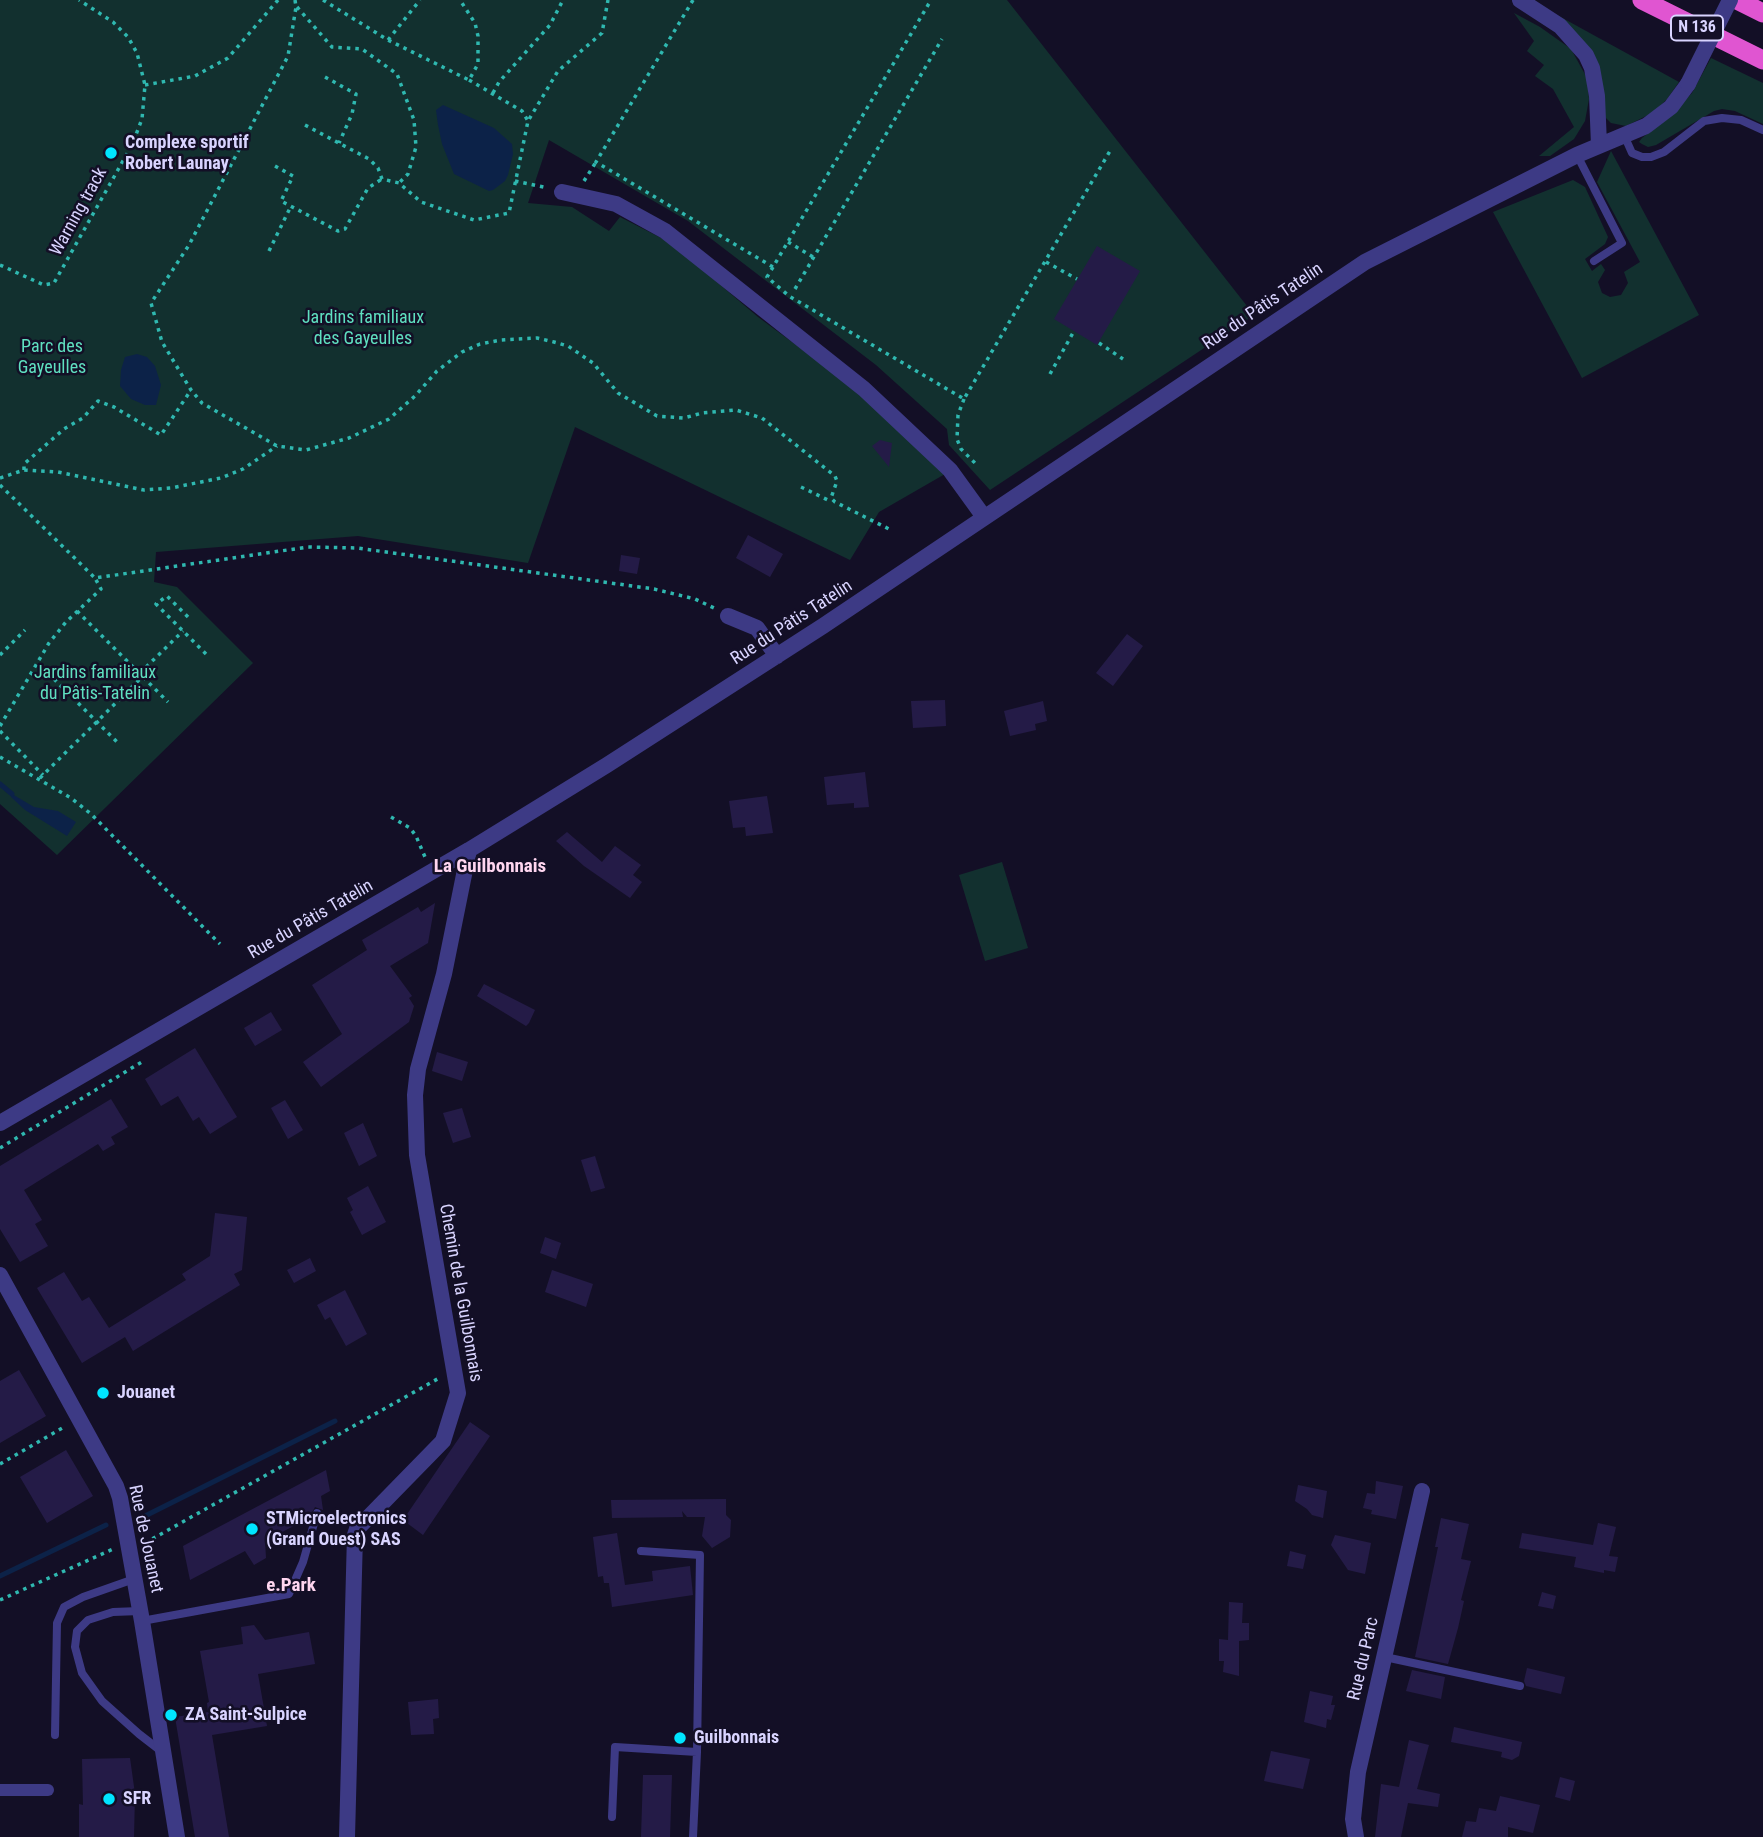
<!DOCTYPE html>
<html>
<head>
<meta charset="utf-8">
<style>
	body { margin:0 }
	canvas { display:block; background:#130f26 }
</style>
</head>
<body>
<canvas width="1763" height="1837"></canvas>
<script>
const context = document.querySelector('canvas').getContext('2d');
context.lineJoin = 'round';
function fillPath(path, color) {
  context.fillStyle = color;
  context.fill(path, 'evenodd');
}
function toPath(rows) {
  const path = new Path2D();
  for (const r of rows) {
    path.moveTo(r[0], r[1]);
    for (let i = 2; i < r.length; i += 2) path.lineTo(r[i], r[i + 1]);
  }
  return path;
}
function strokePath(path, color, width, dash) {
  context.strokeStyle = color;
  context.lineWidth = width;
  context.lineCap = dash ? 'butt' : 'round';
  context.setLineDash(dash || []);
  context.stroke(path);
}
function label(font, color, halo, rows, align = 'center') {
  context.font = font + ' "Roboto Condensed",sans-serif';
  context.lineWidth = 5;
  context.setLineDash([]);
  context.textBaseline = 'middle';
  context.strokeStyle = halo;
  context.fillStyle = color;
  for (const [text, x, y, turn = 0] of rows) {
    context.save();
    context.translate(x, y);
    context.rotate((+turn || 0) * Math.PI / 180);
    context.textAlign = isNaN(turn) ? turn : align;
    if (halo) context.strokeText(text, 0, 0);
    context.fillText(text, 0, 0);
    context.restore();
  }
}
fillPath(toPath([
	[0,0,1007,0,1254,315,990,490,949,445,947,429,876,365,688,221,549,140,528,203,572,207,609,231,620,217,671,243,758,317,853,387,945,474,879,512,850,560,575,427,528,563,358,536,156,552,154,582,177,587,253,663,57,855,0,804],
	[1514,13,1540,27,1571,49,1587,78,1589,99,1585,121,1574,139,1550,156,1539,156,1574,127,1553,89,1535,76,1544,65,1527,51,1534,41],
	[1557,15,1679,82,1667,99,1654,112,1626,126,1611,123,1605,117,1601,78],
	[1711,58,1763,83,1763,124,1735,111,1722,109,1714,111,1656,145,1648,147,1642,144,1639,142,1642,138,1670,116,1692,93],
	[1611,151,1699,315,1582,378,1493,212,1573,180,1585,187,1608,237,1605,244,1585,259,1592,271,1601,264,1605,270,1598,282,1602,293,1610,297,1621,295,1628,283,1624,272,1640,262,1597,182],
	[1002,862,1028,948,985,961,959,875]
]), '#12302f');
fillPath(toPath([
	[443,105,494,128,512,144,513,154,508,175,505,181,493,190,489,191,454,174,442,144,438,125,436,110],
	[137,354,147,357,155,366,161,385,156,405,145,405,131,399,120,386,121,370,125,357],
	[12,794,34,807,58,811,76,822,67,836,25,810,11,797]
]), '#0c2248');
strokePath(toPath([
	[0,784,12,794],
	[143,1517,335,1421],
	[0,1576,106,1525]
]), '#0c2248', 5);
fillPath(toPath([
	[1097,246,1140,271,1097,345,1054,319],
	[880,440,892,443,889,467,872,446],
	[748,535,783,554,770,577,736,558],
	[621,555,640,558,637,574,619,571],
	[1127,634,1143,646,1113,686,1096,673],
	[945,700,946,726,913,728,911,701],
	[1043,701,1047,721,1035,724,1036,730,1010,736,1004,711],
	[865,772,869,807,854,808,854,803,827,805,824,777],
	[767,796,773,833,746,836,745,827,733,828,729,801],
	[567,832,602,862,615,846,641,865,633,875,642,882,630,898,584,866,556,841],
	[435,903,428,943,390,966,412,996,409,998,414,1006,409,1022,321,1087,303,1062,342,1034,312,985,367,950,362,940,418,907,421,912],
	[484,984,535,1010,529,1023,526,1026,477,996],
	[271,1012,282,1030,255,1046,244,1028],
	[195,1048,237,1117,210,1134,199,1117,193,1121,178,1096,161,1106,145,1079],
	[437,1052,468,1062,462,1081,432,1071],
	[111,1099,128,1127,111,1137,115,1144,103,1151,98,1144,24,1190,42,1220,35,1224,48,1246,20,1262,0,1229,0,1166],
	[285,1100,303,1130,288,1139,271,1108],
	[462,1108,471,1137,453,1143,443,1113],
	[363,1123,377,1156,359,1166,344,1133],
	[595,1156,605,1188,591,1192,581,1160],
	[368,1186,386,1222,362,1235,350,1212,353,1210,347,1198],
	[215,1213,247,1217,242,1270,234,1274,240,1285,133,1351,125,1337,82,1363,37,1288,64,1272,82,1301,89,1297,109,1328,186,1280,182,1274,210,1256],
	[545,1237,561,1243,556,1259,540,1253],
	[310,1258,316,1271,294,1283,287,1270],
	[552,1270,593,1284,586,1307,545,1292],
	[345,1290,367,1334,346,1346,330,1317,325,1320,317,1305],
	[19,1370,46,1416,0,1443,0,1381],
	[470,1422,490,1436,423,1535,403,1520],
	[66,1450,93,1496,47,1523,20,1477],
	[326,1470,330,1491,321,1496,323,1510,315,1507,309,1518,265,1541,266,1558,254,1565,245,1551,190,1580,183,1546],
	[1376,1481,1403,1486,1396,1519,1371,1514,1372,1510,1363,1508,1367,1493,1375,1494],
	[1298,1485,1327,1491,1323,1518,1312,1515,1307,1509,1295,1501],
	[726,1499,726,1515,731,1520,730,1537,712,1548,702,1536,705,1517,687,1517,682,1511,683,1517,612,1518,611,1500],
	[1441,1518,1469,1524,1461,1559,1471,1561,1461,1600,1464,1601,1458,1628,1448,1664,1415,1657,1438,1547,1435,1547],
	[1598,1523,1616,1527,1609,1556,1618,1557,1615,1572,1604,1570,1604,1573,1574,1567,1576,1557,1519,1548,1522,1533,1593,1545],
	[617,1533,625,1585,653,1581,652,1571,690,1566,693,1595,612,1607,609,1583,604,1583,603,1576,598,1577,593,1537],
	[1335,1535,1371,1543,1365,1574,1348,1570,1331,1545],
	[1290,1551,1306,1555,1303,1569,1287,1566],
	[1542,1592,1556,1596,1553,1609,1538,1606],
	[1229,1602,1243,1603,1242,1623,1249,1623,1249,1640,1239,1641,1239,1676,1223,1672,1224,1661,1219,1661,1219,1639,1228,1640],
	[254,1625,265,1640,309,1632,315,1664,258,1674,267,1726,212,1735,229,1837,195,1837,175,1717,208,1712,207,1703,209,1702,200,1651,243,1644,241,1627],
	[1527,1668,1565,1677,1561,1694,1526,1686,1524,1681],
	[1412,1670,1445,1677,1441,1699,1406,1691],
	[1310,1691,1333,1696,1331,1705,1335,1705,1331,1720,1327,1719,1326,1728,1304,1722],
	[438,1699,439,1718,433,1719,434,1734,411,1735,408,1702],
	[1454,1727,1522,1742,1519,1756,1512,1760,1501,1757,1502,1752,1451,1742],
	[1409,1740,1429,1745,1417,1789,1440,1794,1438,1807,1408,1803,1401,1837,1375,1837,1381,1784,1399,1787],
	[1271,1751,1310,1759,1303,1789,1264,1781],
	[130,1758,135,1794,134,1837,79,1837,79,1804,83,1805,82,1759],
	[643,1775,672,1775,670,1837,641,1837],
	[1560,1777,1575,1781,1570,1801,1555,1797],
	[1500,1796,1540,1805,1533,1833,1508,1827,1508,1837,1462,1837,1466,1821,1476,1822,1479,1808,1496,1811]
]), '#241b47');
strokePath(toPath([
	[295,0,296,7,288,56,189,245,151,303,162,342,191,390,202,403,277,446,306,450,349,438,389,419,415,396,437,371,462,352,480,344,501,340,537,338,554,342,568,346,593,363,618,393,657,416,684,418,702,413,736,410,762,418,835,476,837,481,831,498,835,502,889,529],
	[323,0,388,40,469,80,478,64,478,36,475,23,460,0],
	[693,0,596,162,773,267,931,0],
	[297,7,332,47,362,49,397,74,414,120,416,147,408,174,399,183],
	[388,40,420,0],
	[325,77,356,94,352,114,339,143],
	[469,80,522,111,528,121],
	[145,85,195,76,228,58,278,0],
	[493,93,499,82,550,25,563,0],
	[305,125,369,159,378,168,382,179,399,183,421,202,474,220,509,213,528,121,558,71,602,33,608,0],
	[275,166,293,176,281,201,338,231,345,229,368,188,382,179],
	[515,181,548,188],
	[584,181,596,162],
	[788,242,813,257],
	[269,251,291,206],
	[1046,262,1077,279],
	[0,265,44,285,54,283,132,145,142,119,145,85,137,53,128,37,113,22,79,0],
	[773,267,767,277,789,296,964,399,1110,151],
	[795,289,942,39],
	[1099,343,1123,359],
	[1050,374,1074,331],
	[964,399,958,415,957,439,961,449,976,464],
	[24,470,24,464,64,429,83,418,98,401,114,407,161,435,191,390],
	[0,478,24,470,58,472,144,490,171,488,221,478,243,469,277,446],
	[0,485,95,578,308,547,357,548,654,589,695,599,714,608],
	[801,487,828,500,831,498],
	[77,611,168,702],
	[188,617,167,596,156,604,209,657],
	[0,655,25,630],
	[140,673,183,631],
	[54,679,119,744],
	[0,726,49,643,66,622,101,589,95,578],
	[0,731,43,775],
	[0,757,71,798,91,814,220,944],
	[40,778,143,676],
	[391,817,410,828,416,836,425,857],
	[0,1148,145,1060],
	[0,1464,64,1427],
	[145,1543,441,1377],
	[0,1600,113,1549]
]), '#2fb8b0', 3.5, [3.5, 5]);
strokePath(toPath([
	[1624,135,1632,153,1642,157,1651,157,1664,152,1704,121,1722,118,1741,120,1763,130],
	[1577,155,1622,243,1594,261],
	[641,1551,700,1555,697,1752],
	[140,1611,113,1612,88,1620,77,1631,75,1647,82,1673,102,1701,139,1734,161,1751],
	[142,1621,289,1594,303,1562,317,1513],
	[1385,1657,1520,1686],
	[55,1735,57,1623,64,1607,83,1597,134,1579],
	[612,1817,615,1747,697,1752,693,1837]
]), '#3d3a85', 8);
strokePath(toPath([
	[0,1790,48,1790]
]), '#3d3a85', 12);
strokePath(toPath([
	[1520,0,1560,26,1586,55,1592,68,1597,96,1599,145],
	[562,192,616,204,665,231,864,389,950,470,984,517],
	[728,616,757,628,777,656],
	[0,1123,469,850,607,765,823,626,1365,262,1577,155,1646,126,1671,107,1688,84],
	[0,1275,116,1486,120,1498,142,1621,177,1837],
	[347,1837,355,1535,357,1529,443,1441,458,1393,417,1155,415,1095,418,1069,444,974,469,850],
	[1356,1837,1353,1819,1358,1772,1422,1491]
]), '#3d3a85', 16);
strokePath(toPath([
	[1642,0,1763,60],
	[1737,0,1763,13]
]), '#e055d1', 19);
strokePath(toPath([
	[1688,84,1730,0]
]), '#3d3a85', 16);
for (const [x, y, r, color] of [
	[111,153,7,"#00e5ff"],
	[103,1393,7,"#00e5ff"],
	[252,1529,7,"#00e5ff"],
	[171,1715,7,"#00e5ff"],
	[680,1738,7,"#00e5ff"],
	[109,1799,7,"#00e5ff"]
]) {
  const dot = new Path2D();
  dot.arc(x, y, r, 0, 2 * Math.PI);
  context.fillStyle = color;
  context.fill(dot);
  strokePath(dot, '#130f26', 2.5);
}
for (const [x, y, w] of [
	[1697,28,52]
]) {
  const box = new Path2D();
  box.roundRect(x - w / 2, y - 12.5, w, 25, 5);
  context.fillStyle = '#130f26';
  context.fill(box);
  strokePath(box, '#d9d4ff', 2);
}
label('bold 16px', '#d9d4ff', null, [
	["N 136",1697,28]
]);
label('bold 18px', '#d9d4ff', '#130f26', [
	["Complexe sportif",125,143],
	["Robert Launay",125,164],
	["Jouanet",117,1393],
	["STMicroelectronics",266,1519],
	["(Grand Ouest) SAS",266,1540],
	["ZA Saint-Sulpice",185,1715],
	["Guilbonnais",694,1738],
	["SFR",123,1799]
], 'left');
label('18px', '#d9d4ff', '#130f26', [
	["Warning track",79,212,-61],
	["Rue du Pâtis Tatelin",1263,307,-34],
	["Rue du Pâtis Tatelin",792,623,-33],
	["Rue du Pâtis Tatelin",311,920,-30],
	["Chemin de la Guilbonnais",460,1293,80],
	["Rue de Jouanet",145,1539,78],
	["Rue du Parc",1364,1659,-77]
]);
label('18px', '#5fe0c0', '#130f26', [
	["Jardins familiaux",363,318],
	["des Gayeulles",363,339],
	["Parc des",52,347],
	["Gayeulles",52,368],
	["Jardins familiaux",95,673],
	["du Pâtis-Tatelin",95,694]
]);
label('bold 19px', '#ffd6f0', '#130f26', [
	["La Guilbonnais",490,867],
	["e.Park",291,1586]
]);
</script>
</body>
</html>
